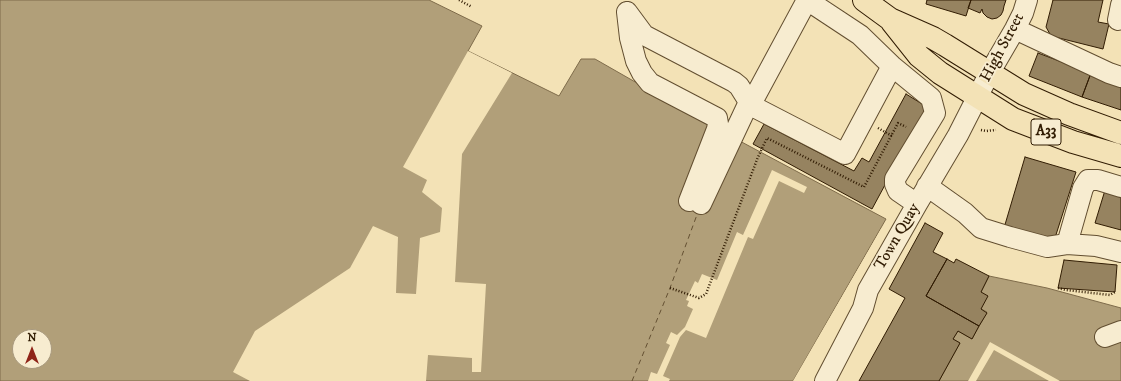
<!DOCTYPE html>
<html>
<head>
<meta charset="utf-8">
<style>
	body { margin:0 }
	#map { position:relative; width:1121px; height:381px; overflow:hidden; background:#f3e2b6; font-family:"IM FELL DW Pica",serif }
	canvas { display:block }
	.north { position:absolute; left:12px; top:329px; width:40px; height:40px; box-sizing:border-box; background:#f7ecd0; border:1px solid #a8997e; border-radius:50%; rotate:0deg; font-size:11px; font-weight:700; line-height:16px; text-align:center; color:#311c03 }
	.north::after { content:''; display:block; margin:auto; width:14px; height:18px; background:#8f2418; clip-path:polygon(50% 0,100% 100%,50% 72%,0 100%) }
</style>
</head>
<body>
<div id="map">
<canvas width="1121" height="381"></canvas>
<div class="north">N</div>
</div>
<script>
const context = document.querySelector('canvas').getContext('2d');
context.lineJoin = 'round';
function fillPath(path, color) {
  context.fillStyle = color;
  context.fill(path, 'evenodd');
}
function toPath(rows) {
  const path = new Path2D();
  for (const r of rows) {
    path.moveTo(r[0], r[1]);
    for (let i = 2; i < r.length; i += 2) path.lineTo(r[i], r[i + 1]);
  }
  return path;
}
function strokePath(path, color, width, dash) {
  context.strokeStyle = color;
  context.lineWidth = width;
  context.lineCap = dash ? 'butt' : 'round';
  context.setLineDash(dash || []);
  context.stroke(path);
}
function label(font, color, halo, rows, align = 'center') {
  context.font = font + ' "IM FELL DW Pica",serif';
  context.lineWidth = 3.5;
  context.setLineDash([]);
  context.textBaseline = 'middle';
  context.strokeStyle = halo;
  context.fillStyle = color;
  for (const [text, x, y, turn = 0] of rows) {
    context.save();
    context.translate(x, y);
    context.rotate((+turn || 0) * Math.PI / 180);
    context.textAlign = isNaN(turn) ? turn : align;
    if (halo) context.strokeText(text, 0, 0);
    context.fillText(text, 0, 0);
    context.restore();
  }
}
const water = toPath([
	[0,0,429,0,482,26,468,51,559,96,581,59,595,59,721,131,886,219,793,381,0,381,0,0],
	[20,337,44,337,44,361,20,361,20,337],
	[989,276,1047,288,1121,308,1121,381,939,381,960,343,953,339,958,331,972,339,987,312,981,309,981,292,989,276]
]);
fillPath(water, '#b19f79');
strokePath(water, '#7e6b4a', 1);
fillPath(toPath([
	[468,51,512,73,462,154,455,282,486,284,481,372,472,372,472,358,428,355,426,381,250,381,233,372,255,331,350,268,373,226,398,237,396,293,416,294,420,238,440,232,442,208,422,192,427,180,403,167],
	[772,170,807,187,804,193,779,181,753,239,748,237,706,338,686,330,680,337,663,376,670,379,669,381,648,381,651,372,657,374,670,345,666,343,671,332,677,335,685,327,693,309,687,306,689,301,686,300,695,281,698,283,702,274,717,280,737,232,743,235],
	[881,229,882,229,796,381,793,381],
	[990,342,1060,381,1049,381,994,350,976,381,968,381]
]), '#f3e2b6');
strokePath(toPath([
	[632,381,670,288,698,212]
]), '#645032', 1, [5, 4]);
const building = toPath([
	[927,0,971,0,966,16,926,4,927,0],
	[971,0,1006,0,1004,6,1003,11,1001,15,997,18,992,19,987,17,983,13,982,9,980,13,968,8,971,0],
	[1053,0,1103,0,1098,22,1109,24,1103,49,1051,36,1046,27,1053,0],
	[1038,53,1091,73,1082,97,1029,76,1038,53],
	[1091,73,1121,83,1121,110,1082,97,1091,73],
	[906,94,927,107,872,209,753,144,764,124,854,171,862,158,869,162,906,94],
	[1025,157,1076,172,1054,241,1004,228,1025,157],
	[1106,187,1121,191,1121,230,1095,223,1106,187],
	[925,223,943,233,933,252,947,259,926,296,979,326,972,339,958,331,953,339,960,343,939,381,859,381,905,298,889,289,925,223],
	[947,259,954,263,956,259,989,276,981,292,988,296,981,309,987,313,979,326,926,296,947,259],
	[1064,260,1117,265,1115,292,1058,288,1064,260]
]);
fillPath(building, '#968360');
strokePath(building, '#311c03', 1);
const minor = toPath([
	[807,0,860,35,892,66,931,98,935,113,895,179,895,184,898,191,917,204],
	[627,12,644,35,734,82,739,86,749,102,756,108,845,154,892,66],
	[627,12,630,38,636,61,642,73,650,83,717,118,718,124,717,129,689,201],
	[1118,20,1121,5],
	[1015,29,1109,73,1121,77],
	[751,104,807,0],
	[927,186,965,213,981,228,1010,237,1047,247,1067,244,1096,246,1121,252],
	[701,204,749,102],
	[1067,244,1083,188,1088,180,1098,180,1121,187],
	[1105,337,1121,331],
	[825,381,863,308,868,290,917,204,958,135,990,72,1015,29,1023,13,1027,0]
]);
const major = toPath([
	[864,0,890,19,933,38,945,45,1024,94,1069,114,1121,133],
	[892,22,919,56,940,73,1013,119,1073,142,1121,156]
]);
strokePath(minor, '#624e30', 22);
strokePath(major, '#311c03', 24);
strokePath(toPath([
	[459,0,472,7],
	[878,128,892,136],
	[981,130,986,131,996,130],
	[670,288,699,298,706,294,758,157,767,138,864,187,898,123,906,127],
	[1058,288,1066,290,1110,295,1115,292]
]), '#311c03', 2.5, [1, 2]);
strokePath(minor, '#f7ecd0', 20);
strokePath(major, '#f3e2b6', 22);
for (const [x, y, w] of [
	[1046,132,30]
]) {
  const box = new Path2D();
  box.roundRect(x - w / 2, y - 13, w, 26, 3);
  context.fillStyle = '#f7ecd0';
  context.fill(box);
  strokePath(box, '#311c03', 1);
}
label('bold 15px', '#311c03', null, [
	["A33",1046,132]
]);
label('16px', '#311c03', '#f7ecd0', [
	["High Street",1003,48,-62],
	["Town Quay",898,237,-60]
]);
</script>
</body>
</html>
